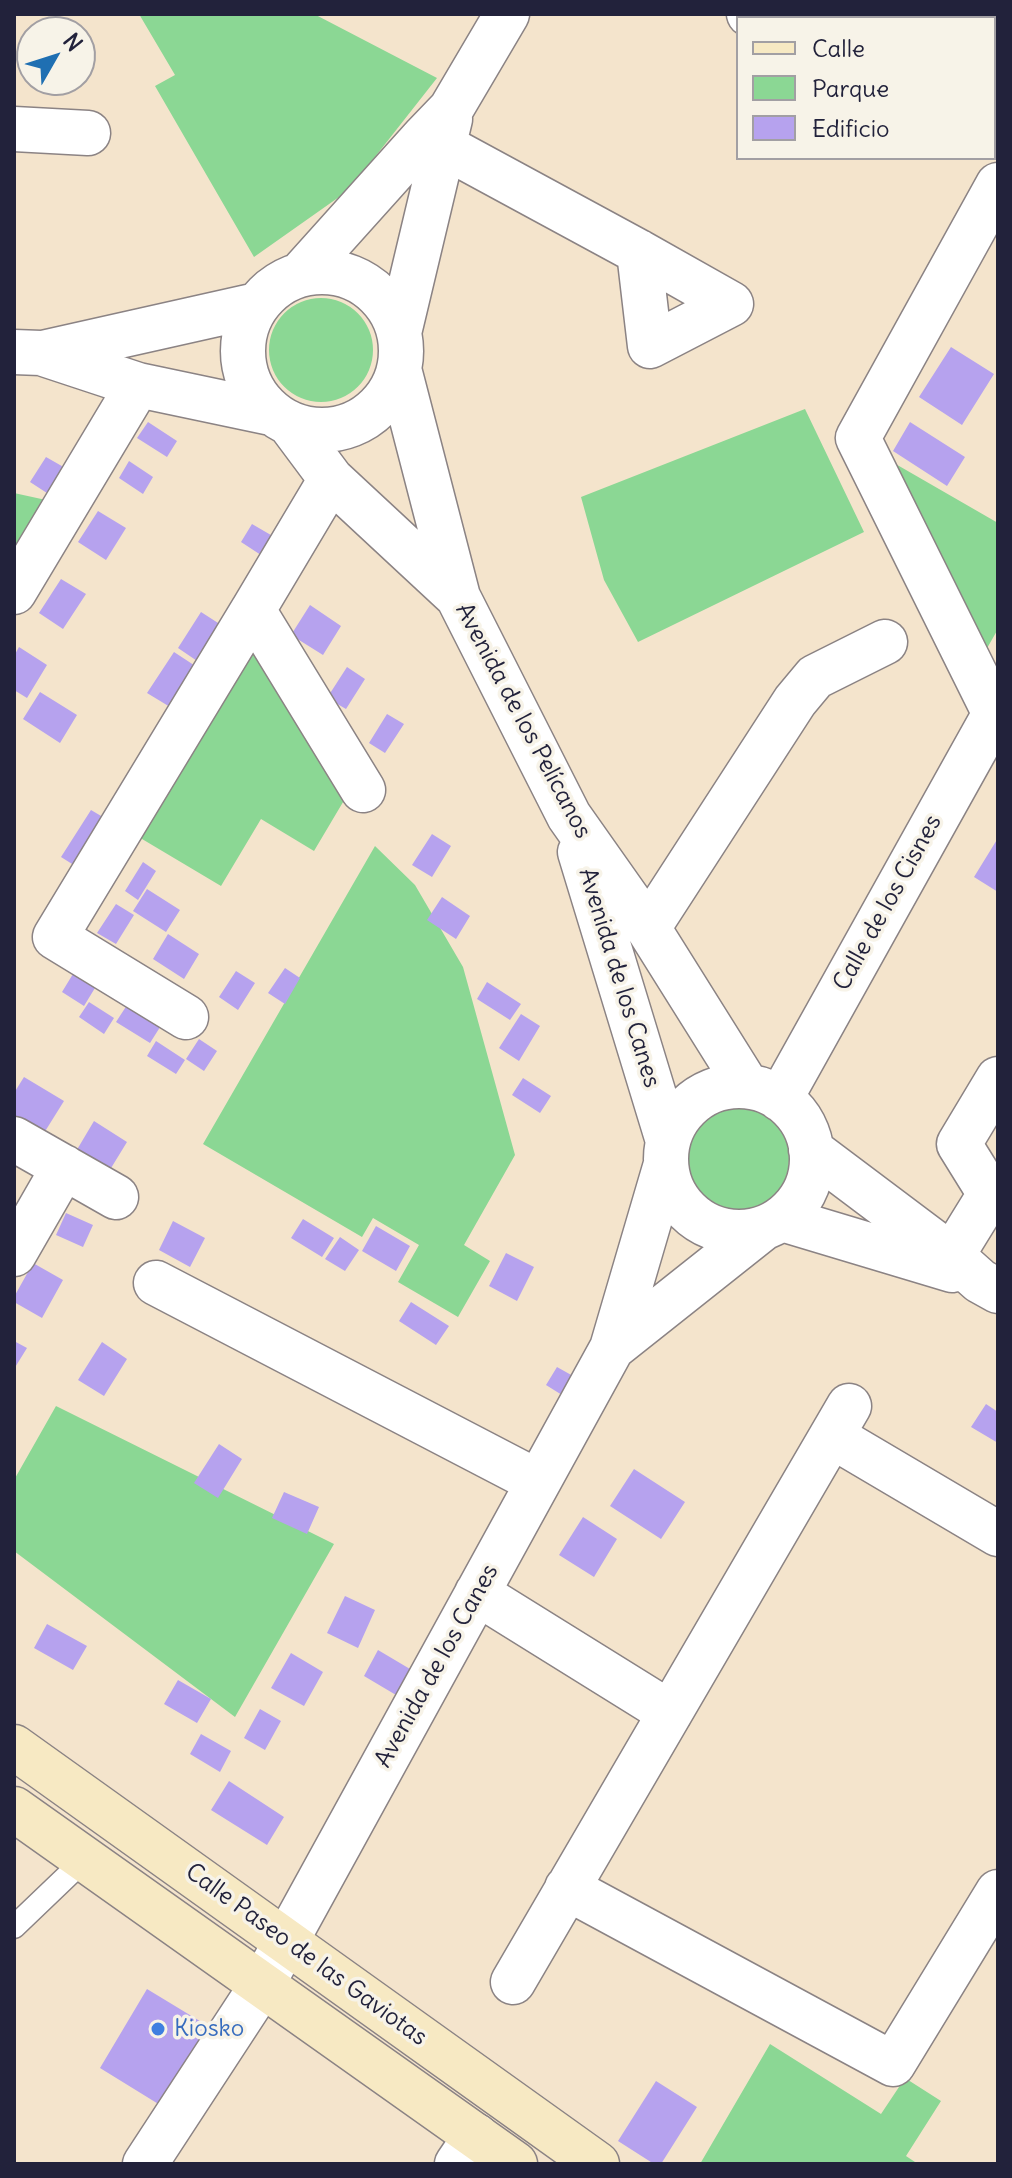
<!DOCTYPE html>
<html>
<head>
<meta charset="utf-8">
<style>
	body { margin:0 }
	#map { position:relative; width:1012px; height:2178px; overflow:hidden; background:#f4e4cc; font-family:Delius,sans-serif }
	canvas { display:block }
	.frame { position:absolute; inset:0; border:16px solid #22223b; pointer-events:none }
	.legend { position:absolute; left:736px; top:16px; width:260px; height:144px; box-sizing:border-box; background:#f7f3e8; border:2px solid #a29fa3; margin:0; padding:10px 14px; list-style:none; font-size:24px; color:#22223b }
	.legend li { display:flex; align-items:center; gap:16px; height:40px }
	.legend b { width:40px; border:2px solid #a29fa3 }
	.north { position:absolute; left:16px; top:16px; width:80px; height:80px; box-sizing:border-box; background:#f7f3e8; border:2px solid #a29fa3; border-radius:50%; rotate:51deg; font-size:22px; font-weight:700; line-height:32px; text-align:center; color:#22223b }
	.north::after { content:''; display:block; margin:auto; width:28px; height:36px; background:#1f6fb2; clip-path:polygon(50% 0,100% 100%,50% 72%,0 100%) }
</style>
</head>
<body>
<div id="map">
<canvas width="1012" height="2178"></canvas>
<div class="frame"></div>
<ul class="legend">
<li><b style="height:10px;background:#f7e9c3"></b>Calle</li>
<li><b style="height:22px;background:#8bd794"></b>Parque</li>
<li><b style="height:22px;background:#b6a2ee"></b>Edificio</li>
</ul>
<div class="north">N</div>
</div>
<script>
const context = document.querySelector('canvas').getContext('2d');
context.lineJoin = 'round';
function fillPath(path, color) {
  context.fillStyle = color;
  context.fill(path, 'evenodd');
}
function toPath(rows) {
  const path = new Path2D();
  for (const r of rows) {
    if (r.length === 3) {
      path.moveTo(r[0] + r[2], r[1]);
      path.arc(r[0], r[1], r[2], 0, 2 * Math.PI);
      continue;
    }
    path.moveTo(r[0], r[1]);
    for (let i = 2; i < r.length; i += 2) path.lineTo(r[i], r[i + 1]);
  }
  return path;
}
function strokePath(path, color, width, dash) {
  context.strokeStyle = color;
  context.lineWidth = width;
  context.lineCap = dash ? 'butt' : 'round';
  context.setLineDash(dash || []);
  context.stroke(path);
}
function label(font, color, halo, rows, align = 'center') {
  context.font = font + ' Delius,sans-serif';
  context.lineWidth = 7;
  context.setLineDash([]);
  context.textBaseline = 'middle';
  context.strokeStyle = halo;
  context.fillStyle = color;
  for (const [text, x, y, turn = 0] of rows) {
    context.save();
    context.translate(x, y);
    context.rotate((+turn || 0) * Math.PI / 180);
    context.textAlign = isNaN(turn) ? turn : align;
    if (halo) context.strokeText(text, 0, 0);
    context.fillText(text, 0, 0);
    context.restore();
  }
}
fillPath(toPath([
	[139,14,314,14,437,78,349,190,254,257,155,86,175,75],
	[813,14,950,14,947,18,820,18],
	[321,350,52],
	[805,409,864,532,638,642,604,580,581,497],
	[880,455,998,523,998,629,982,657],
	[14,493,46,500,14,554],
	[253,643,349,792,314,851,261,819,221,886,137,836],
	[375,846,415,885,463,967,515,1155,464,1245,490,1261,458,1317,398,1282,419,1245,373,1218,362,1237,203,1144],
	[737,1159,52],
	[56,1406,334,1544,235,1717,14,1551,14,1480],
	[770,2044,881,2114,905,2078,941,2101,906,2156,918,2164,700,2164]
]), '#8bd794');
fillPath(toPath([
	[951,347,994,374,962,425,919,397],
	[148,422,177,441,167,457,137,438],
	[910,422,965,457,947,486,893,451],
	[46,457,67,469,50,495,30,482],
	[129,461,153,477,143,494,119,478],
	[98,511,126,528,106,560,78,542],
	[252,524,276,538,264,557,241,542],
	[61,579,86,594,63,629,39,613],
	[310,605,341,626,323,655,291,635],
	[201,612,229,630,206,667,178,648],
	[19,647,47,665,27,698,14,690,14,656],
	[174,652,206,673,180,713,147,693],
	[347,667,365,679,346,709,327,698],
	[40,692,77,715,60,743,23,719],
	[387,714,404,724,385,753,369,743],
	[91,810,118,826,88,874,61,857],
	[432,834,451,846,432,877,412,865],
	[998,838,998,892,974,877],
	[143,862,156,871,138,900,125,891],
	[147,889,180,910,166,932,133,911],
	[442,897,470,916,456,939,427,920],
	[116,904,134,915,116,944,97,933],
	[168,934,199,954,184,979,153,959],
	[285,968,300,978,285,1004,268,993],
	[76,969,98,983,84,1006,62,992],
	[236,971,255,983,238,1010,219,997],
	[487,982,521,1004,510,1020,477,999],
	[89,1002,114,1018,104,1034,79,1017],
	[129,1002,162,1024,150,1043,116,1022],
	[521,1014,540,1026,519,1061,499,1048],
	[199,1039,217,1051,204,1071,186,1059],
	[156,1041,185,1060,176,1074,147,1056],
	[24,1077,64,1101,44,1133,14,1115,14,1093],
	[523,1078,551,1096,540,1113,512,1095],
	[94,1121,127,1142,108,1173,75,1153],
	[66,1213,93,1225,83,1247,56,1235],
	[303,1219,334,1238,322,1257,291,1238],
	[173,1221,205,1238,190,1267,159,1250],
	[376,1226,410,1246,396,1271,362,1251],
	[340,1237,359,1250,345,1271,325,1259],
	[506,1253,534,1267,517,1301,489,1286],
	[33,1263,63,1280,42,1318,14,1302,14,1297],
	[411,1302,449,1326,436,1345,399,1321],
	[14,1341,27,1348,14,1369],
	[102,1342,127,1359,104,1396,78,1380],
	[557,1367,573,1376,562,1395,546,1385],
	[986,1404,998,1412,998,1443,971,1427],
	[219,1444,242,1459,218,1498,194,1483],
	[634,1469,685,1502,661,1539,610,1506],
	[284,1492,319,1507,307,1534,272,1518],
	[583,1517,617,1539,594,1577,559,1555],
	[345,1596,375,1610,358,1648,327,1633],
	[47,1624,87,1646,73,1670,34,1648],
	[378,1650,410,1669,396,1695,364,1676],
	[291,1653,323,1672,304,1706,271,1688],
	[178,1680,211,1699,197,1723,164,1704],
	[260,1709,281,1721,265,1750,244,1738],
	[201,1734,231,1751,220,1772,190,1754],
	[229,1781,284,1817,267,1845,211,1810],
	[147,1989,208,2026,160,2105,100,2068],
	[656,2081,697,2107,661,2164,654,2164,618,2141]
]), '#b6a2ee');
const lane = toPath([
	[14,1927,84,1860]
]);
const street = toPath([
	[749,14,755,18],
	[14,129,88,133],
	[425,136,639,252,731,304,650,346,639,252],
	[322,351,79],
	[301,274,425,136,451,109,507,14],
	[399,333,450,119],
	[14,352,41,353,138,385,271,413],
	[43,353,257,305],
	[399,369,458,597],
	[290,424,331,479,458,597,569,816,648,928,747,1086],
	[331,479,253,610,363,790],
	[14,592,138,385],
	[995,714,858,438,998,185],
	[580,852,668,1141],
	[648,928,795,701,815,677,885,642],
	[186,1017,55,937,253,610],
	[739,1159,73],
	[780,1099,998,708],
	[14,1139,116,1197],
	[811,1150,952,1256,980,1281,998,1291],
	[990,1194,959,1144,998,1079],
	[782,1219,952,1270],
	[14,1254,64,1167],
	[945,1267,990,1194],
	[156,1283,538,1482],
	[612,1348,762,1229],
	[832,1436,998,1534],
	[477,1593,670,1713],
	[567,1888,893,2064,998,1892],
	[513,1982,849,1406],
	[145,2164,262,1985,612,1348,666,1164],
	[457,2164,476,2136]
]);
const secondary = toPath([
	[14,1747,597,2164],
	[14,1809,515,2164]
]);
strokePath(lane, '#8b8384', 25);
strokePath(street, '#8b8384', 47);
strokePath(secondary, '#8b8384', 47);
strokePath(lane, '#fff', 22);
strokePath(street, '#fff', 44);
strokePath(secondary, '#f7e9c3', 44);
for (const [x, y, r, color] of [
	[158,2029,8,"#3f7fe0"]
]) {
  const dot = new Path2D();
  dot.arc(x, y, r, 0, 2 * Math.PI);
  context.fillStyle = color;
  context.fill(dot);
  strokePath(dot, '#f7f3e8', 3);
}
label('24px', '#22223b', '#f7f3e8', [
	["Avenida de los Pelícanos",523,721,62],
	["Calle de los Cisnes",888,903,-61],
	["Avenida de los Canes",619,978,73],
	["Avenida de los Canes",437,1666,-61],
	["Calle Paseo de las Gaviotas",306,1955,36]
]);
label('24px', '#366cbe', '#f7f3e8', [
	["Kiosko",174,2029]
], 'left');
</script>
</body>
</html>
